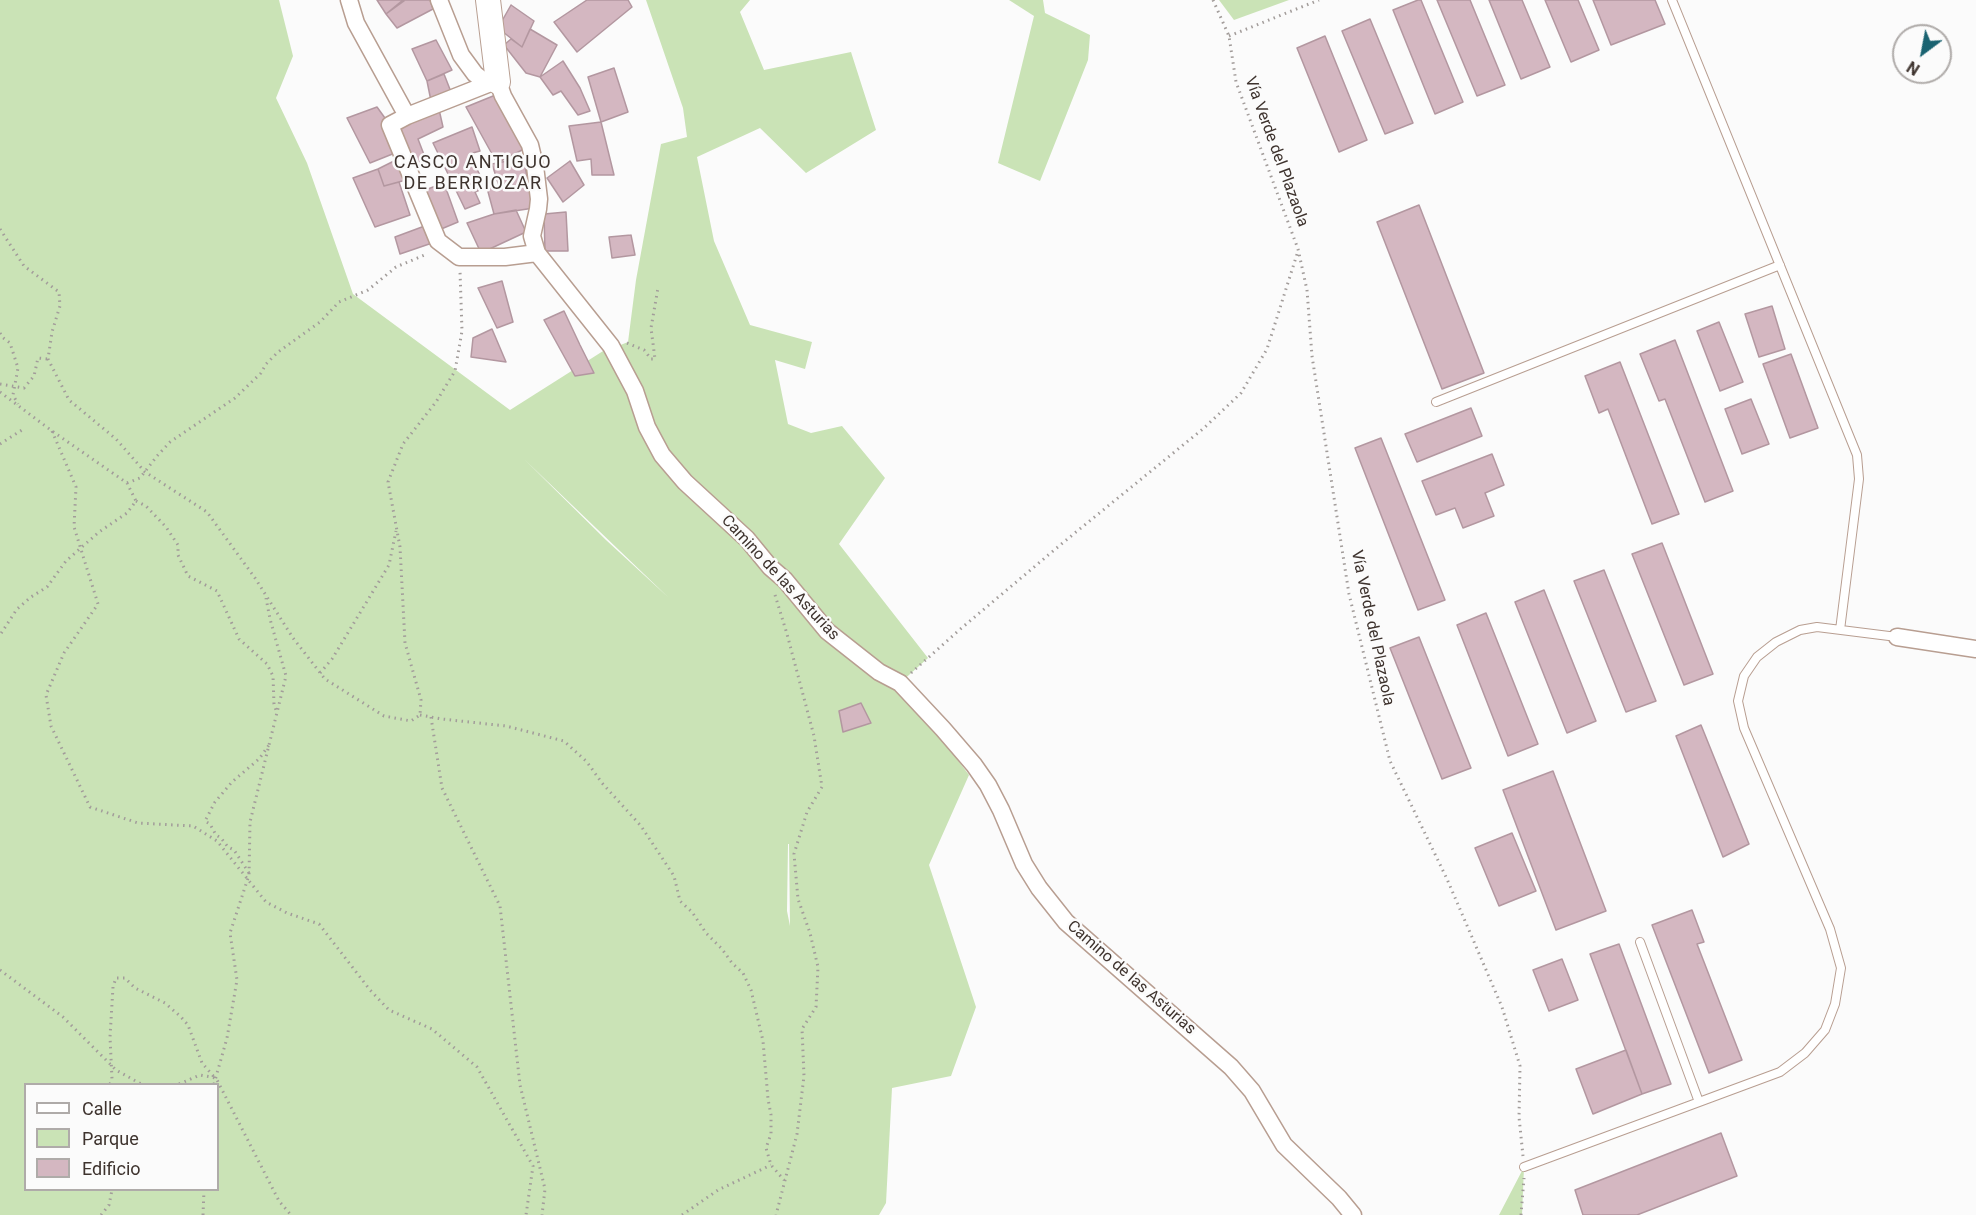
<!DOCTYPE html>
<html>
<head>
<meta charset="utf-8">
<style>
	body { margin:0 }
	#map { position:relative; width:1976px; height:1215px; overflow:hidden; background:#fbfbfb; font-family:Roboto,sans-serif }
	canvas { display:block }
	.legend { position:absolute; left:24px; top:1083px; width:195px; height:108px; box-sizing:border-box; background:#fbfbfb; border:2px solid #afaba9; margin:0; padding:8px 10px; list-style:none; font-size:18px; color:#3e332e }
	.legend li { display:flex; align-items:center; gap:12px; height:30px }
	.legend b { width:30px; border:2px solid #afaba9 }
	.north { position:absolute; left:1892px; top:24px; width:60px; height:60px; box-sizing:border-box; background:#fbfbfb; border:2px solid #afaba9; border-radius:50%; rotate:212deg; font-size:16px; font-weight:700; line-height:24px; text-align:center; color:#3e332e }
	.north::after { content:''; display:block; margin:auto; width:21px; height:27px; background:#1a6371; clip-path:polygon(50% 0,100% 100%,50% 72%,0 100%) }
</style>
</head>
<body>
<div id="map">
<canvas width="1976" height="1215"></canvas>
<ul class="legend">
<li><b style="height:8px;background:#fff"></b>Calle</li>
<li><b style="height:16px;background:#cae3b6"></b>Parque</li>
<li><b style="height:16px;background:#d4b7c1"></b>Edificio</li>
</ul>
<div class="north">N</div>
</div>
<script>
const context = document.querySelector('canvas').getContext('2d');
context.lineJoin = 'round';
function fillPath(path, color) {
  context.fillStyle = color;
  context.fill(path, 'evenodd');
}
function toPath(rows) {
  const path = new Path2D();
  for (const r of rows) {
    path.moveTo(r[0], r[1]);
    for (let i = 2; i < r.length; i += 2) path.lineTo(r[i], r[i + 1]);
  }
  return path;
}
function strokePath(path, color, width, dash) {
  context.strokeStyle = color;
  context.lineWidth = width;
  context.lineCap = dash ? 'butt' : 'round';
  context.setLineDash(dash || []);
  context.stroke(path);
}
function label(font, color, halo, rows, align = 'center') {
  context.font = font + ' Roboto,sans-serif';
  context.lineWidth = 5;
  context.setLineDash([]);
  context.textBaseline = 'middle';
  context.strokeStyle = halo;
  context.fillStyle = color;
  for (const [text, x, y, turn = 0] of rows) {
    context.save();
    context.translate(x, y);
    context.rotate((+turn || 0) * Math.PI / 180);
    context.textAlign = isNaN(turn) ? turn : align;
    if (halo) context.strokeText(text, 0, 0);
    context.fillText(text, 0, 0);
    context.restore();
  }
}
fillPath(toPath([
	[0,0,279,0,293,56,276,98,307,163,353,294,510,410,611,346,613,348,628,342,636,280,661,144,687,137,683,108,646,0,750,0,740,12,764,70,851,52,876,130,806,173,760,128,697,157,714,241,750,325,812,342,805,369,775,360,788,424,811,433,842,426,885,478,839,544,928,658,900,683,969,775,929,865,976,1007,951,1076,892,1088,886,1203,879,1215,0,1215],
	[524,459,669,598,606,540],
	[788,844,789,844,790,926,787,911],
	[26,1084,218,1084,218,1190,26,1190],
	[1009,0,1043,0,1045,13,1090,35,1088,60,1040,181,998,163,1034,16],
	[1219,0,1289,0,1234,20],
	[1524,1167,1522,1215,1499,1215]
]), '#cae3b6');
const building = toPath([
	[377,0,403,0,404,1,386,14,377,0],
	[403,0,430,0,433,9,397,28,386,14,403,0],
	[587,0,628,0,632,7,577,52,554,22,587,0],
	[1418,0,1421,0,1463,102,1435,114,1393,10,1418,0],
	[1437,0,1470,0,1505,85,1477,96,1437,0],
	[1489,0,1522,0,1550,67,1521,79,1489,0],
	[1545,0,1578,0,1599,50,1571,62,1545,0],
	[1593,0,1655,0,1665,24,1611,45,1593,0],
	[511,5,534,21,522,47,498,28,511,5],
	[1370,19,1413,123,1385,134,1342,31,1370,19],
	[530,29,557,45,540,77,526,73,504,45,511,39,522,47,530,29],
	[1325,36,1367,140,1339,152,1297,48,1325,36],
	[436,40,452,70,427,81,412,49,436,40],
	[563,61,580,88,590,111,578,115,561,91,553,95,540,77,563,61],
	[614,68,628,112,601,122,588,77,614,68],
	[444,74,451,92,431,101,427,81,444,74],
	[498,94,524,149,497,163,466,107,498,94],
	[438,105,443,127,418,139,428,165,408,170,390,125,438,105],
	[377,107,390,125,400,151,370,163,347,118,377,107],
	[601,122,614,175,592,175,591,159,577,161,569,126,601,122],
	[472,127,480,151,469,154,481,177,482,189,475,192,480,203,465,209,433,143,472,127],
	[523,158,534,208,494,214,487,188,499,186,492,164,523,158],
	[396,160,406,180,384,186,378,169,396,160],
	[570,161,584,185,563,202,547,178,570,161],
	[378,169,384,186,399,182,410,215,375,227,353,178,378,169],
	[444,183,458,222,434,232,417,193,444,183],
	[1419,205,1484,373,1442,389,1377,222,1419,205],
	[516,210,526,232,481,253,467,223,494,214,516,210],
	[566,212,568,251,545,251,544,214,566,212],
	[430,224,438,241,400,254,395,237,430,224],
	[631,235,635,255,612,258,609,237,631,235],
	[502,281,513,322,497,328,478,288,502,281],
	[1772,306,1785,349,1759,357,1745,314,1772,306],
	[564,311,580,345,594,373,575,376,544,320,564,311],
	[1719,322,1743,382,1720,391,1697,331,1719,322],
	[492,329,506,362,471,357,473,338,492,329],
	[1675,340,1733,491,1705,502,1665,399,1659,401,1640,354,1675,340],
	[1791,354,1818,428,1790,438,1763,364,1791,354],
	[1620,362,1679,514,1652,524,1608,409,1599,413,1585,376,1620,362],
	[1751,399,1769,444,1742,454,1725,409,1751,399],
	[1471,408,1482,436,1417,462,1405,434,1471,408],
	[1381,438,1445,600,1418,610,1355,448,1381,438],
	[1492,454,1504,485,1485,493,1494,516,1463,528,1455,508,1436,515,1422,481,1492,454],
	[1662,543,1713,674,1684,685,1632,554,1662,543],
	[1604,570,1656,701,1626,712,1574,581,1604,570],
	[1544,590,1596,721,1567,733,1515,602,1544,590],
	[1486,613,1538,744,1508,756,1457,625,1486,613],
	[1419,637,1471,768,1442,779,1390,648,1419,637],
	[861,703,871,723,843,732,839,711,861,703],
	[1701,725,1749,844,1723,857,1676,736,1701,725],
	[1553,771,1606,911,1556,930,1503,790,1553,771],
	[1512,833,1536,891,1499,906,1475,848,1512,833],
	[1692,910,1704,942,1697,944,1742,1060,1709,1073,1652,925,1692,910],
	[1619,944,1671,1084,1642,1094,1590,954,1619,944],
	[1562,959,1578,1000,1549,1011,1533,970,1562,959],
	[1626,1050,1642,1094,1593,1114,1576,1069,1626,1050],
	[1721,1133,1737,1176,1637,1215,1583,1215,1575,1190,1721,1133]
]);
fillPath(building, '#d4b7c1');
strokePath(building, '#b397a0', 1.5);
const lane = toPath([
	[1672,0,1857,455,1859,479,1840,630],
	[1436,402,1780,265],
	[1640,942,1699,1102],
	[1524,1167,1780,1072,1805,1053,1825,1030,1835,1004,1841,968,1830,929,1744,728,1738,701,1744,676,1757,657,1776,642,1800,630,1817,627,1897,637]
]);
const street = toPath([
	[349,0,356,23,407,116],
	[439,0,461,55,475,74,488,84],
	[537,253,505,257,459,257,438,241,390,125,407,116,488,84,498,82,503,96,530,145,535,166,539,199,538,209,532,236,537,253,611,346,635,391,647,427,662,455,685,482,747,539,770,567,785,580,827,631,879,672,900,683,943,729,974,765,988,785,1001,810,1024,864,1039,888,1066,922,1231,1067,1252,1091,1284,1145,1339,1198,1353,1215],
	[1897,637,1976,649]
]);
const secondary = toPath([
	[488,0,498,82]
]);
strokePath(lane, '#b89e91', 10);
strokePath(street, '#b89e91', 19);
strokePath(secondary, '#b89e91', 26);
strokePath(toPath([
	[1213,0,1229,36,1236,82,1298,249,1307,290,1312,356,1349,594,1390,761,1447,879,1502,1007,1520,1066,1519,1117,1523,1156],
	[1229,36,1319,0],
	[0,229,24,266,59,292,60,306,52,332,48,359,69,400,116,439,145,472,207,512,255,578,293,638,325,679,384,716,411,721,420,715,421,700,405,643,400,547,388,482,403,444,436,402,455,371,462,331,460,271],
	[0,333,2,337,10,343,18,368,13,395,18,404],
	[627,343,644,350,651,359,655,359,651,328,658,288],
	[0,384,24,388,34,376,38,358,48,359],
	[0,392,52,431,127,483,136,501,127,513,99,532,66,561,47,587,31,597,17,609,0,635],
	[52,431,76,487,74,527,98,604,64,653,46,695,51,726,90,807,138,823,193,826,217,841,266,902,287,913,319,924,370,990,389,1010,432,1029,477,1067,533,1166,526,1215],
	[0,444,22,430],
	[127,483,140,478,157,456,170,442,235,398,261,373,266,364,278,352,320,322,339,302,368,290,396,267,427,254],
	[136,501,146,506,166,527,178,545,178,555,188,576,217,591,239,639,267,664,273,676,274,704,277,713],
	[775,595,787,634,814,736,822,787,807,812,794,854,798,899,810,933,818,967,816,1007,802,1029,804,1076,797,1134,776,1215],
	[320,673,332,659,389,565,396,531],
	[911,673,958,631,1065,541,1204,428,1241,393,1267,349,1298,251],
	[420,715,442,719,506,726,564,741,587,762,602,783,641,826,674,876,680,901,692,912,706,933,722,949,732,963,743,973,751,990,763,1041,768,1099,771,1115,771,1134,766,1148,771,1165,784,1180],
	[431,717,442,788,500,906,520,1085,545,1189,542,1215],
	[249,873,234,850,228,847,221,838,216,835,210,824,205,821,215,802,232,782,259,759,269,745],
	[0,970,63,1017,116,1070,141,1084],
	[110,1084,112,1079,110,1037,113,987,116,978,125,978,135,988,165,1003,181,1017,188,1025,202,1063,215,1078],
	[179,1084,200,1075,216,1078,279,1201,291,1215],
	[214,1084,227,1038,237,980,230,933,249,875,250,822,286,676,270,619,266,598],
	[101,1215,109,1205,112,1190],
	[203,1215,204,1190],
	[682,1215,718,1190,771,1165],
	[1521,1215,1524,1178]
]), '#a29c9a', 3, [1.5, 4.5]);
strokePath(lane, '#fff', 8);
strokePath(street, '#fff', 16);
strokePath(secondary, '#fff', 24);
label('16px', '#3e332e', '#fbfbfb', [
	["Vía Verde del Plazaola",1276,152,70],
	["Camino de las Asturias",780,578,47],
	["Vía Verde del Plazaola",1372,628,78],
	["Camino de las Asturias",1131,978,41]
]);
context.letterSpacing = '1.5px';
label('18px', '#3e332e', '#fbfbfb', [
	["CASCO ANTIGUO",473,163],
	["DE BERRIOZAR",473,184]
]);
context.letterSpacing = '0px';
</script>
</body>
</html>
